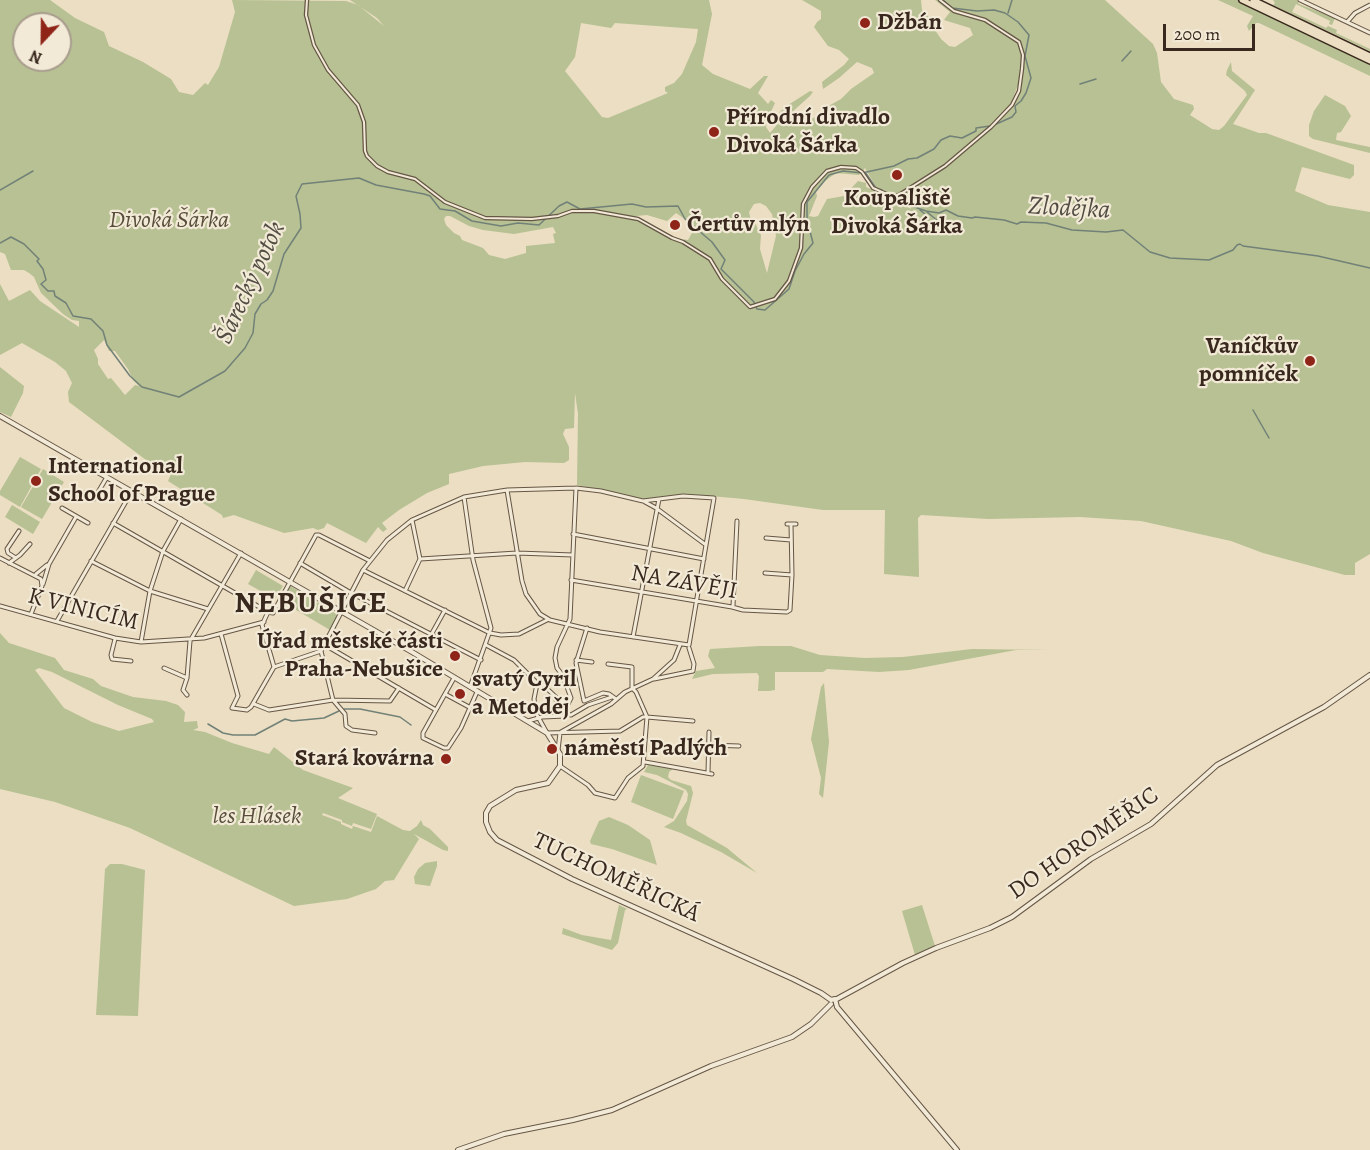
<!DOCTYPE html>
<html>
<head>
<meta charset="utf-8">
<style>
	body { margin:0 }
	#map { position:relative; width:1370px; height:1150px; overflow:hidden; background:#ebdec2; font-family:Alegreya,serif }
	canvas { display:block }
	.north { position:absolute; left:12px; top:12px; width:60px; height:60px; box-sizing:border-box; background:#f2ead7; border:2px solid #a89c8d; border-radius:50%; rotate:202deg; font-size:16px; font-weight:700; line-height:24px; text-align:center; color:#39281d }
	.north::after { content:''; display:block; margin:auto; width:21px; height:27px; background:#8f2418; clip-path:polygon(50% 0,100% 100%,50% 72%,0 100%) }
	.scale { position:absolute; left:1163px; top:24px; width:92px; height:27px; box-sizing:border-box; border:3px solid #39281d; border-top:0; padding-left:8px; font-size:18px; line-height:21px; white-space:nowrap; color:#39281d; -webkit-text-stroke:4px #f2ead7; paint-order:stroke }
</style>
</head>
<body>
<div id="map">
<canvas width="1370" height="1150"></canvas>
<div class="north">N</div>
<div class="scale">200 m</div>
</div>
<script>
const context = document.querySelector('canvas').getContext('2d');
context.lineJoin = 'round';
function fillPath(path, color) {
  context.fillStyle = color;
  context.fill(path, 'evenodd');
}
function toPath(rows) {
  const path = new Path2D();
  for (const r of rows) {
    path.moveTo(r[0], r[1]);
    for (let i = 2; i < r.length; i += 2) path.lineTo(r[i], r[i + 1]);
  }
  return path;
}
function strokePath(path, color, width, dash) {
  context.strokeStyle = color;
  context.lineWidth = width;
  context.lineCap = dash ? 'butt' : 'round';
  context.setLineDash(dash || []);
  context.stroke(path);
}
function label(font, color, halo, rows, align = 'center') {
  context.font = font + ' Alegreya,serif';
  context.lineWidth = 4.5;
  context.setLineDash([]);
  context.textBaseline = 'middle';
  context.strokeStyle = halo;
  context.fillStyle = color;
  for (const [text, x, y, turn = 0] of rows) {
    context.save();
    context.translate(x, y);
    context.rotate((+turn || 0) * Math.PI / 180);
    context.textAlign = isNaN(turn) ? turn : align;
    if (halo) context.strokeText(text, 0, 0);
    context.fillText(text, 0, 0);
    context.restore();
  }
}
fillPath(toPath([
	[0,0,50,0,75,18,104,32,109,46,143,62,171,79,179,92,193,95,205,83,208,85,219,67,235,12,232,0,346,1,358,5,384,26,377,18,350,0,709,0,712,14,702,65,713,74,750,89,764,76,768,76,758,93,768,104,771,100,775,103,767,120,766,127,770,133,776,126,778,114,785,107,810,91,813,92,810,96,792,112,792,121,814,118,823,109,841,99,851,89,874,73,872,68,857,62,839,78,823,89,822,82,844,65,849,59,839,50,828,46,814,27,817,22,821,19,821,11,802,0,921,0,922,10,929,17,933,27,941,39,949,46,955,47,973,35,970,28,944,20,950,12,935,0,1105,0,1153,44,1157,53,1161,82,1174,99,1193,105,1194,109,1190,115,1212,129,1219,130,1224,126,1247,95,1245,91,1226,75,1227,70,1231,62,1232,71,1255,90,1233,124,1259,133,1266,133,1354,165,1354,175,1350,179,1302,167,1295,191,1328,205,1370,212,1370,554,1355,563,1355,575,1345,575,1263,553,1231,541,1141,521,1080,517,988,519,921,515,918,518,919,577,884,574,885,510,823,510,744,499,699,495,677,495,644,499,577,485,578,414,575,393,574,428,565,429,563,434,569,447,569,460,564,463,525,462,483,466,449,474,449,484,427,493,399,510,382,523,387,529,383,532,378,527,366,543,327,523,324,528,318,530,313,528,284,533,234,515,223,518,222,515,168,481,172,472,162,472,69,402,68,392,72,383,66,371,55,362,22,343,0,355,0,284,9,301,30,290,40,301,79,327,79,321,72,320,63,314,41,293,34,277,29,273,24,270,11,270,5,254,0,252],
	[581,23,611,28,615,23,698,29,696,42,682,74,674,83,665,87,665,91,668,93,608,118,602,117,565,71,575,57],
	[24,24,60,24,60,60,24,60],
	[1018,85,1021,85,1016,101,990,129,945,168,906,193,911,209,896,199,866,187,866,183,858,181,844,196,827,199,818,216,814,217,809,216,817,196,816,192,825,181,836,173,859,175,865,168,876,187,894,195,900,193,925,176,935,172,986,130,1010,106],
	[760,203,766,206,772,214,776,236,767,273,760,249,761,235,755,223,751,221,749,212,754,204],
	[676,213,686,220,692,233,688,240,675,238,660,229,651,225,649,227,635,220,636,216,647,215,667,221],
	[446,216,450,216,469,226,483,230,514,234,553,227,556,233,553,234,555,243,526,246,526,253,505,259,489,255,483,248,462,240,460,236,454,233,446,225,444,219],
	[104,340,109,351,115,351,128,369,133,380,139,386,135,385,125,395,111,378,108,379,98,364,98,359,94,350],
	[1218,0,1238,0,1370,63,1370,76,1259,23,1256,23,1249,31,1247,26,1253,16],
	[1273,0,1297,0,1299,4,1335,18,1332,25,1329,24,1330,21,1296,4,1292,12,1326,28,1328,26,1337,30,1336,33,1370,49,1370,51,1273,5,1275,3],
	[1325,95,1345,106,1351,116,1341,132,1337,133,1336,140,1370,147,1370,153,1313,139,1309,136,1309,125,1314,111],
	[0,367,24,386,23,393,11,417,0,412],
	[20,457,41,469,20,507,0,495,0,491],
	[43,469,64,482,42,519,21,507],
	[12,505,40,522,33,534,5,517],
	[256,570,283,586,275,599,248,584],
	[290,586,338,615,330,630,281,601],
	[0,633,9,643,55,658,64,670,93,679,101,686,133,697,166,701,178,705,185,712,184,722,197,721,198,728,193,730,205,732,232,743,269,754,274,747,303,770,353,788,338,798,377,814,371,829,353,823,352,826,342,822,342,820,323,813,322,815,341,822,341,824,352,829,353,826,371,832,377,816,403,830,410,831,417,826,421,820,423,825,430,829,448,847,448,851,443,850,414,834,419,839,394,880,385,881,376,889,347,899,294,906,130,828,55,802,0,789],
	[39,668,52,672,118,705,152,719,154,722,119,731,92,722,64,708,35,670],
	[760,646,791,646,820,655,865,658,903,657,972,649,1048,650,1016,650,909,670,879,672,827,669,823,672,775,672,775,690,769,691,758,691,759,676,757,673,713,674,692,679,696,671,715,668,708,656,710,649],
	[824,683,829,742,823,798,819,794,821,778,811,739,821,687],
	[648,765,673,769,669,772,668,777,671,780,691,786,693,793,686,821,687,825,727,848,757,873,721,852,681,833,664,827,674,821,687,801,688,794,686,790,657,775,644,772],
	[641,775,684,791,673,819,631,802],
	[609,817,628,825,650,840,657,865,612,849,591,844,590,841,599,821],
	[437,861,437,866,430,886,415,884,414,877,418,869,425,863],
	[110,864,122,864,145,870,138,1016,96,1015,105,869],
	[619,905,627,909,625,910,618,943,612,950,562,934,563,928,582,935,611,940],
	[922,905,935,946,915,955,902,911]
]), '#b7c193');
strokePath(toPath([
	[943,0,952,8,977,11,994,10,1005,13,1018,22,1029,35,1025,56,1031,78,1026,93,1021,101,1015,106,1016,112,1012,117,994,125],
	[1008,13,1012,0],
	[1122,61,1131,51],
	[1080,84,1096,79],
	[865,172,876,188,882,190],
	[0,190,33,171],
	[899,197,909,205,926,211,939,213,946,210,958,216,972,218,975,217,1004,220,1017,224,1021,222,1046,223,1072,230,1106,232,1123,230,1150,252,1170,258,1209,260,1233,250,1237,245,1240,244,1243,246,1318,256,1370,268],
	[920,210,926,215],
	[927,212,938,221],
	[0,243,11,237,24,244,39,259,37,261,43,269,46,280,41,284,48,291,54,291,55,296,66,303,73,316,91,319,103,331,107,345,130,376,142,387,179,397,225,371,245,348,253,333,255,314,261,304,267,300,273,291,284,254,301,228,300,214,296,196,302,184,359,178,376,185,424,194,430,196,440,209,455,211,472,221,501,226,518,223,539,225,559,206,567,202,580,209,632,204,646,207,678,206,685,219,712,242,725,260,721,269,754,302,757,309,765,310,789,289,795,271,804,254,813,243,807,220,807,202,829,175,843,171,862,173,894,166,908,159,917,158,934,149,941,140,950,136,962,138,976,131,976,128,990,126],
	[1253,410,1269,438],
	[344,709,360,709,400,717,411,725],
	[208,724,223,733,233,735,255,735,285,719,292,721,324,718,339,711]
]), '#728178', 1.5);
const pedestrian = toPath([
	[307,0,306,15,314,45,328,70,358,105,364,122,365,151,367,156,377,166,388,172,415,179,445,202,485,218,532,219,558,216,572,211,594,211,638,219,672,238,683,242,710,259,722,279,750,307,775,299,789,281,801,248,803,204,812,187,827,171,841,167,856,168,862,172,873,188,891,196,899,195,945,166,991,127,1012,105,1019,91,1022,69,1023,55,1019,42,985,20,954,11,940,0]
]);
const minor = toPath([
	[1300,0,1370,33],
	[1347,22,1355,13,1370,5],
	[84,493,94,499,107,477],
	[464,497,473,560,491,628,470,687],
	[645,502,656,508,706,545],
	[62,508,88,523],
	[113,523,268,612],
	[787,524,796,524],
	[573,534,704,559],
	[766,538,791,540],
	[0,558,41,579,42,586,31,614],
	[16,558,8,553,7,549,19,531],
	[420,559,517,553,573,555],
	[91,561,150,591,208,609],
	[370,561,319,535,316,535,273,613,268,612,262,625,274,667,321,651,363,570,387,540,412,520,464,497,507,490,576,488,601,491,643,501,683,496,714,498,689,645,600,632,550,620,540,614,526,594,522,581,507,490],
	[9,563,20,555,30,544],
	[300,563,351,593,481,660],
	[363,570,490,633,501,635,519,634,547,620],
	[765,573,792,575],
	[36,574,47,565],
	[571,580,732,607,743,610,787,612,790,610,792,575,791,524],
	[43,584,49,564,76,517],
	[405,591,420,559,412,520],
	[0,606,115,638,141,642,204,638,264,622],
	[733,606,737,521],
	[57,621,132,491],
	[587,628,576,663,584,701,603,693,609,694,616,699],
	[221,634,238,696,232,708,247,710,251,707,274,667],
	[431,635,445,610],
	[633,637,659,499],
	[115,639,111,655,112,659,131,661],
	[141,642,150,591,163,551,181,519],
	[325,645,436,710],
	[486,645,514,660,535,681,537,684,534,699,537,715,547,733,620,731,643,717,647,717,693,721],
	[321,651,333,700,345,714,346,726,352,730,375,733],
	[576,660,592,662],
	[164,668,187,678,190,641,241,553],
	[454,678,423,733,423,738,444,748,448,748,461,728,477,692],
	[654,679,693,671,694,664,689,648],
	[537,684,543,685,558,699,568,704,571,698,563,676,557,668,555,658,557,647,570,619,576,488],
	[445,694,469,707],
	[187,695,183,690,187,678],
	[553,695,565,714,571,715,588,705,612,697],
	[254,704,269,710,333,700,390,701,399,688],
	[528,721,542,717,566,716],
	[561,732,611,704,625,692,653,679,674,660,680,645],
	[709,745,739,746],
	[558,750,560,733],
	[645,762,712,774],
	[560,766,588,785,595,793,615,798,628,778,643,766,647,717,636,692,632,688,632,667,608,664],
	[708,773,709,732]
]);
const tertiary = toPath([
	[0,416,412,652,547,733,560,754,560,766,548,783,516,790,490,806,486,813,486,822,490,832,497,840,572,879,793,979,821,993,831,1000,835,999,837,1007,957,1150],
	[835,1000,903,963,936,948,990,928,1012,917,1091,859,1151,824,1217,765,1324,707,1370,675],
	[458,1150,504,1134,573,1120,612,1110,711,1066,792,1037,811,1024,831,1004]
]);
const primary = toPath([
	[1242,0,1370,61],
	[1253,0,1370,56]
]);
strokePath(pedestrian, '#665646', 4.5);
strokePath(minor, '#665646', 5);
strokePath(tertiary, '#665646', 6);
strokePath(primary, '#39281d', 8);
strokePath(pedestrian, '#f2ead7', 2);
strokePath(minor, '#f2ead7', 3);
strokePath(tertiary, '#f2ead7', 4);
strokePath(primary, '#ebdec2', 5);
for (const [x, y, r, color] of [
	[865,23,6,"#8f2418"],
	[714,132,6,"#8f2418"],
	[897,175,6,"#8f2418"],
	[675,225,6,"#8f2418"],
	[1310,361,6,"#8f2418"],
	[36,481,6,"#8f2418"],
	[455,656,6,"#8f2418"],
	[460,694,6,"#8f2418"],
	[552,749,6,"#8f2418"],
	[446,759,6,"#8f2418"]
]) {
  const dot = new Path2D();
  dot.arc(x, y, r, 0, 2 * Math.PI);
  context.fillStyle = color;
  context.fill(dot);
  strokePath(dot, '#f2ead7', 2);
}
label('bold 24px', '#39281d', '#f2ead7', [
	["Džbán",877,23],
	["Přírodní divadlo",726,118],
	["Divoká Šárka",726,146],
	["Koupaliště",897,199,"center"],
	["Divoká Šárka",897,227,"center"],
	["Čertův mlýn",687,225],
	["Vaníčkův",1298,347,"right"],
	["pomníček",1298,375,"right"],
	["International",48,467],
	["School of Prague",48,495],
	["Úřad městské části",443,642,"right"],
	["Praha-Nebušice",443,670,"right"],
	["svatý Cyril",472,680],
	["a Metoděj",472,708],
	["náměstí Padlých",564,749],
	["Stará kovárna",434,759,"right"]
], 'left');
label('italic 24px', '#584e3a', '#f2ead7', [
	["Divoká Šárka",169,221],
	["les Hlásek",257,817]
]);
label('24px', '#39281d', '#f2ead7', [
	["NA ZÁVĚJI",684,583,10],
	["K VINICÍM",83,610,14],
	["DO HOROMĚŘIC",1084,844,-35],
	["TUCHOMĚŘICKÁ",616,878,25]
]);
label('italic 26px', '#514d43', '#f2ead7', [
	["Zlodějka",1069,209,3],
	["Šárecký potok",251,283,-65]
]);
context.letterSpacing = '1.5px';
label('bold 30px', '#39281d', '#f2ead7', [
	["NEBUŠICE",311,605]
]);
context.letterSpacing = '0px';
</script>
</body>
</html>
